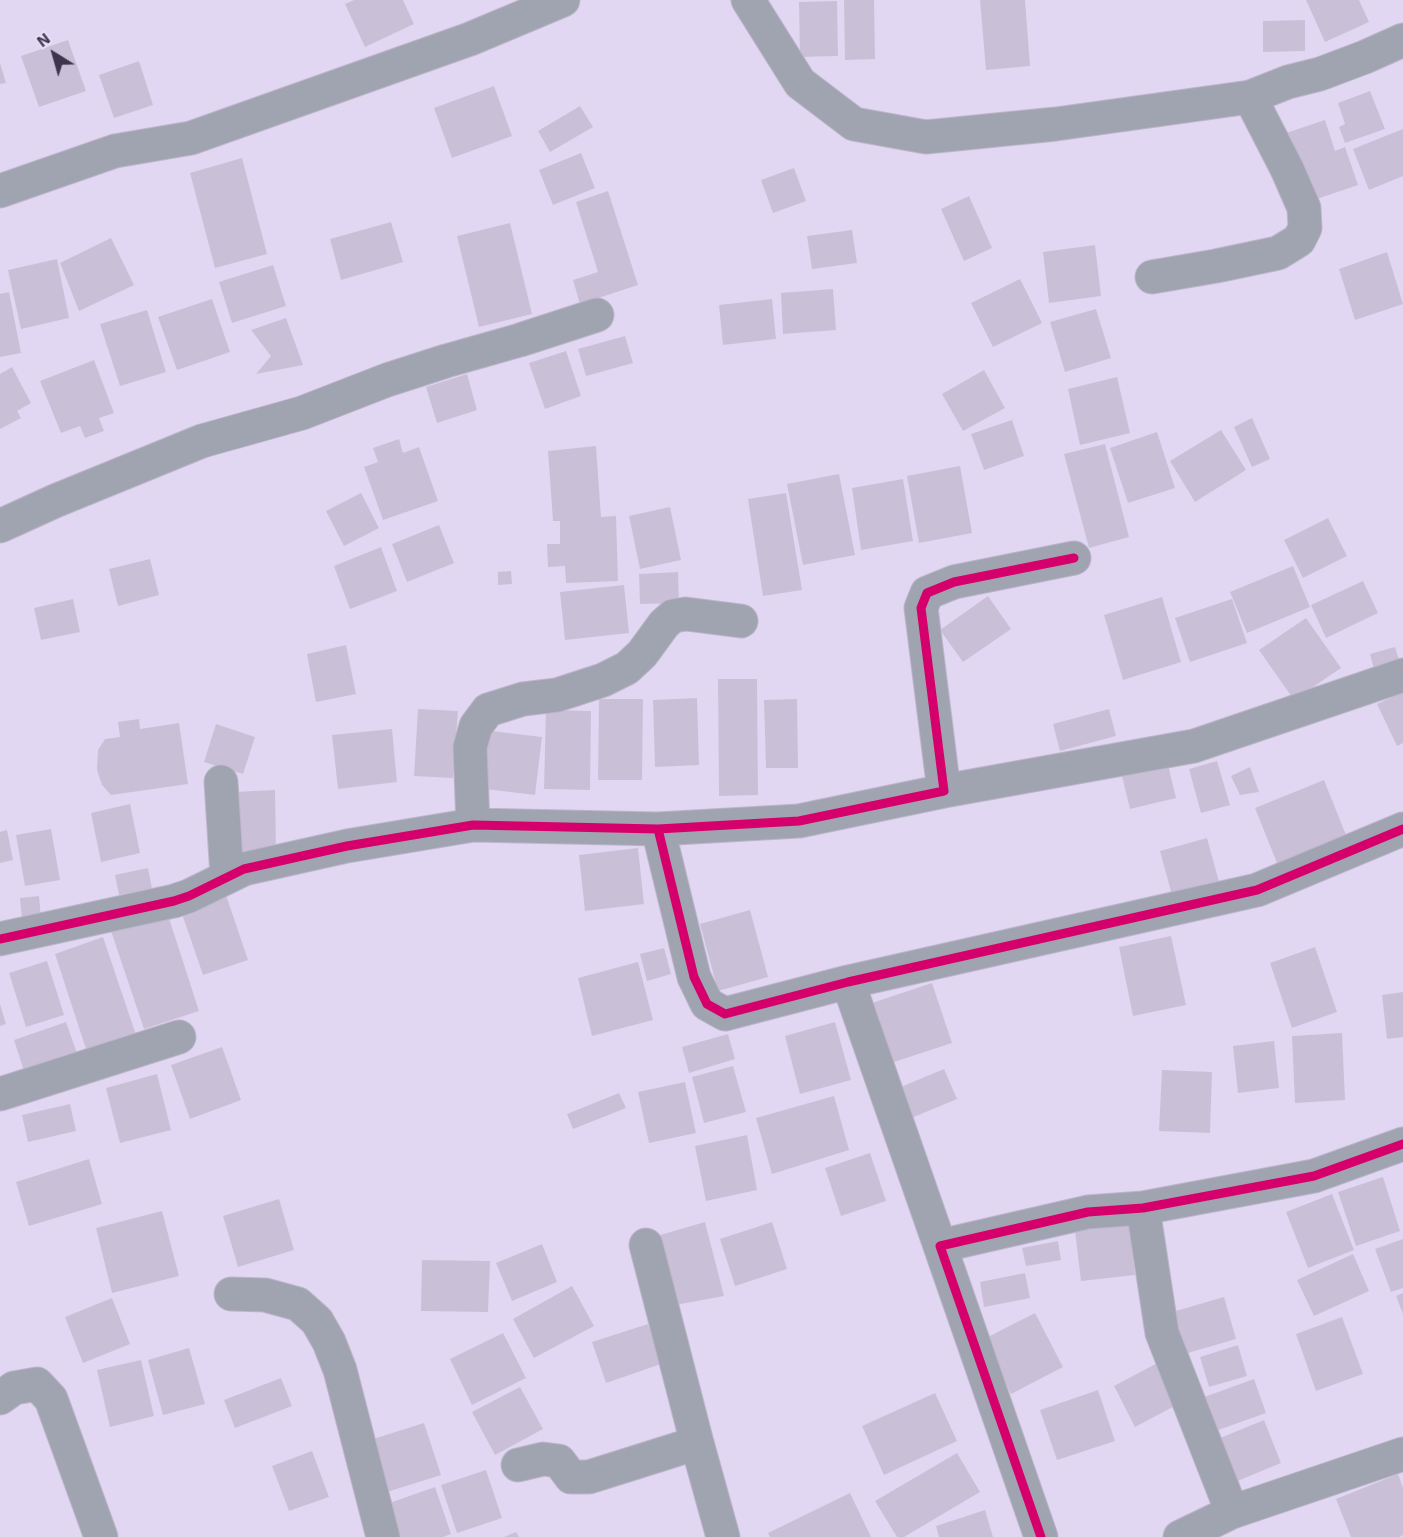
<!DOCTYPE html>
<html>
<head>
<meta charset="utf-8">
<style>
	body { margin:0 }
	#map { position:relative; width:1403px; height:1537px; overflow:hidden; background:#e1d7f2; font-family:"Exo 2",sans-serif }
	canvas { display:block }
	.north { position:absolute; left:24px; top:24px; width:60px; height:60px; -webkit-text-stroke:4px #e6ddf7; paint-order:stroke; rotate:323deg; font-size:16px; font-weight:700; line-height:24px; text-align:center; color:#3e344e }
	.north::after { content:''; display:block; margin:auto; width:21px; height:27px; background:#3e344e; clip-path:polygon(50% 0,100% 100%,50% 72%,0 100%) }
</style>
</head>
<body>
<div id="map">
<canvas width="1403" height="1537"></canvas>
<div class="north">N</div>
</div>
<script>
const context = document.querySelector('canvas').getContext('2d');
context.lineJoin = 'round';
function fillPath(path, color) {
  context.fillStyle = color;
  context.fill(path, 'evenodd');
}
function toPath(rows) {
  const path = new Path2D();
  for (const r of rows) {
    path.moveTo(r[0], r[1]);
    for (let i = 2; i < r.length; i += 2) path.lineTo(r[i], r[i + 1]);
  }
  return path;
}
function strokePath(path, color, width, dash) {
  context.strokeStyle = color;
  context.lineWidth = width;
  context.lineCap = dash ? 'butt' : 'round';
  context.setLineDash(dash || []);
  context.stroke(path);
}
fillPath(toPath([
	[354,0,403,0,414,24,365,47,345,4],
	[844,0,874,0,875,59,845,60],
	[980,0,1025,0,1030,66,986,70],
	[1306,0,1359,0,1369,22,1325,42],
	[837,1,838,56,800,57,799,2],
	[1305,20,1305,51,1263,52,1263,21],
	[68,40,86,91,39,107,21,56],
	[139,61,153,105,114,118,99,75],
	[0,63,6,83,0,84],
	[494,86,512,136,452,158,434,108],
	[1370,91,1385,129,1345,143,1339,127,1345,124,1338,103],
	[580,106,593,127,550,152,538,131],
	[1325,120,1335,151,1345,147,1358,185,1308,202,1286,133],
	[1403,129,1403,176,1369,190,1353,149],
	[581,153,595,188,553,205,539,170],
	[242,158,267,254,215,268,190,173],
	[794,168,806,201,773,213,761,180],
	[608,191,638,285,580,304,573,280,598,272,576,202],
	[969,196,992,248,964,261,941,209],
	[391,222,403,262,341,280,330,239],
	[510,223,532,314,479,327,457,236],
	[852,230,857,263,812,269,807,236],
	[111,238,134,285,79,311,60,263],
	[1095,245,1101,296,1049,303,1043,252],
	[1387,252,1403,304,1355,320,1339,269],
	[57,259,69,318,21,329,8,270],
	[273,265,286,306,232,323,219,282],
	[1020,279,1042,323,993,347,971,303],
	[833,289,836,330,783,334,781,293],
	[9,292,21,353,0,357,0,294],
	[212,299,230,352,177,370,158,317],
	[772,299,776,339,723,345,719,305],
	[1096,309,1111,358,1065,372,1050,322],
	[147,310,166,372,120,386,100,324],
	[286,318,303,365,256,374,271,356,251,330],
	[625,336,633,363,586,376,578,349],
	[566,351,581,396,545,409,529,363],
	[94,360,114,413,99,418,104,431,85,438,80,426,61,433,40,381],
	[12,367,31,403,17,411,21,418,0,429,0,374],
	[984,370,1005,408,963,431,942,394],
	[467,374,477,410,437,423,426,387],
	[1117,377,1130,433,1080,445,1068,389],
	[1252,418,1270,459,1252,467,1234,427],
	[1012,420,1024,456,984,470,971,434],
	[1221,430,1246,470,1195,502,1170,461],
	[1157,432,1175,488,1128,503,1110,448],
	[399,439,403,453,419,447,438,501,383,520,364,467,378,462,373,448],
	[1105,444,1129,537,1089,548,1064,454],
	[596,446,601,517,616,516,618,581,566,583,565,566,548,567,547,544,560,544,560,521,553,521,548,451],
	[960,466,972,533,919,543,907,476],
	[839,474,855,555,803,565,787,484],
	[903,479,913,541,861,550,852,488],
	[361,493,379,528,344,546,326,511],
	[786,493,802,590,763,596,748,499],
	[670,507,681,560,640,569,629,516],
	[1328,518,1347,556,1303,578,1284,540],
	[439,525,454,563,407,582,392,544],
	[381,547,397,591,350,609,334,566],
	[150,559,159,595,118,606,109,569],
	[1293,566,1310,607,1247,633,1230,592],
	[511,571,512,584,498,585,498,572],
	[678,572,679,603,640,604,639,574],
	[1363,581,1378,613,1326,638,1311,605],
	[624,585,629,633,565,640,560,592],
	[988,596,1011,629,963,662,940,630],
	[1162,597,1181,662,1123,680,1104,615],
	[73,599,80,632,41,640,34,608],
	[1232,599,1247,643,1190,662,1175,618],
	[1306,618,1341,668,1294,700,1259,650],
	[346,645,356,694,316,702,307,654],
	[1395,647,1403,673,1377,680,1370,654],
	[718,679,757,679,758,795,719,796],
	[1403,692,1403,743,1397,746,1377,704],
	[697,698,699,765,655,767,653,700],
	[599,699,643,699,642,780,598,780],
	[797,699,798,768,766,768,764,700],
	[418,709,458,711,453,778,414,776],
	[1109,709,1116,736,1060,751,1053,724],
	[546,710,591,711,590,790,544,789],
	[139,719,140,729,179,723,188,784,111,795,102,785,97,770,98,750,105,739,120,737,118,722],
	[216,724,255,737,243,774,204,762],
	[392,729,397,782,338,789,332,735],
	[484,730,542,737,535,795,477,788],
	[1217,761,1230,805,1201,813,1189,769],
	[1168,765,1176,798,1130,809,1122,776],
	[1250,767,1259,792,1240,795,1231,776],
	[1324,780,1348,840,1279,868,1255,808],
	[275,790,276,852,236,853,234,792],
	[130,804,140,853,101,862,91,813],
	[51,829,60,880,25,886,16,835],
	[7,830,13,860,0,863,0,832],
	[1207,838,1219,882,1172,895,1160,851],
	[638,848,644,904,585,911,579,855],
	[148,868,152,889,119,895,115,875],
	[225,892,248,960,203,975,180,908],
	[39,896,41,918,22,920,20,898],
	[166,909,199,1011,144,1029,110,928],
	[750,910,768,977,718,991,700,924],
	[1171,936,1186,1005,1133,1016,1119,947],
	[103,937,137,1038,88,1055,55,954],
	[1315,947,1337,1012,1292,1028,1270,963],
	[664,948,671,974,647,981,640,954],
	[47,961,64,1015,26,1027,9,973],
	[638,962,653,1020,592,1036,578,978],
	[932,983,952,1043,891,1063,872,1003],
	[1403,992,1403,1037,1387,1039,1382,995],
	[0,1004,6,1024,0,1026],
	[66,1022,79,1059,26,1077,14,1040],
	[835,1022,851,1080,800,1094,785,1036],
	[1342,1033,1345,1100,1295,1103,1292,1036],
	[728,1034,735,1059,689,1073,682,1047],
	[1274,1041,1279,1088,1238,1093,1233,1046],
	[222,1047,241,1100,190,1119,171,1065],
	[733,1066,746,1112,704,1123,692,1077],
	[944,1069,957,1099,909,1119,896,1089],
	[1162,1070,1212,1072,1210,1133,1159,1131],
	[157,1074,171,1130,120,1143,106,1088],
	[685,1082,696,1133,649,1143,638,1092],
	[619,1093,626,1108,573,1129,567,1114],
	[834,1096,849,1150,772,1174,756,1118],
	[70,1104,76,1131,28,1142,22,1115],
	[747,1135,757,1190,706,1201,695,1146],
	[870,1153,886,1201,841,1216,825,1168],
	[89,1159,102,1204,29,1226,16,1182],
	[1383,1177,1400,1231,1356,1246,1338,1192],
	[1332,1194,1354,1250,1308,1268,1286,1212],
	[279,1199,294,1250,238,1267,223,1216],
	[162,1211,179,1276,112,1293,96,1228],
	[705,1222,724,1296,670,1306,650,1238],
	[772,1222,787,1269,735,1286,720,1239],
	[1129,1225,1135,1275,1081,1281,1075,1231],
	[1403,1239,1403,1288,1391,1292,1375,1249],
	[1058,1241,1061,1260,1026,1266,1022,1248],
	[542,1244,557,1282,512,1301,496,1263],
	[1353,1254,1369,1291,1314,1316,1297,1280],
	[422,1260,490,1261,488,1312,421,1311],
	[1025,1273,1030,1298,984,1307,980,1282],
	[572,1286,594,1326,534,1358,513,1319],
	[1403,1293,1403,1314,1396,1296],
	[1224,1297,1236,1339,1181,1355,1169,1313],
	[112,1298,130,1344,83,1363,65,1317],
	[1035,1313,1063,1367,1011,1394,982,1340],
	[1342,1317,1363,1374,1316,1391,1296,1334],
	[648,1324,661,1364,606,1383,592,1342],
	[503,1333,526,1378,472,1405,450,1359],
	[1238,1345,1247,1376,1209,1387,1200,1357],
	[189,1348,205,1404,163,1415,148,1360],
	[141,1360,154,1416,110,1427,97,1370],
	[1163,1360,1184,1401,1135,1427,1114,1386],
	[281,1378,292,1406,235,1428,224,1400],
	[1254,1379,1266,1413,1207,1434,1196,1400],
	[520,1387,543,1429,495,1455,472,1412],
	[1098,1390,1115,1441,1057,1460,1040,1410],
	[935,1393,957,1441,884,1475,862,1426],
	[1264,1420,1281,1463,1230,1484,1213,1441],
	[424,1423,441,1475,387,1492,370,1440],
	[312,1451,329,1497,289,1511,272,1466],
	[957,1453,980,1492,904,1537,897,1537,875,1501],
	[486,1470,502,1518,457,1533,441,1485],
	[1398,1474,1403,1488,1403,1535,1399,1537,1351,1537,1336,1499],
	[435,1487,451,1534,443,1537,395,1537,384,1505],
	[850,1493,871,1537,770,1537,768,1533],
	[985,1510,993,1537,939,1537,936,1526],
	[516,1532,519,1537,504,1537]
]), '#c9c0d8');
const minor = toPath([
	[748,0,800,83,854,124,926,137,1056,124,1250,97,1288,82,1320,74,1365,57,1403,40],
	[0,191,115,151,191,138,470,39,563,0],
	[1152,277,1216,266,1278,253,1299,240,1305,228,1304,208,1287,169,1250,97],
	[0,526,55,501,202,441,302,413,387,380,446,361,520,340,597,315],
	[221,782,227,876],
	[944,791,1194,746,1403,675],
	[473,825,470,747,476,726,488,710,523,699,557,695,603,680,627,668,642,654,664,624,673,616,686,614,741,621],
	[658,829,694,977,707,1004,725,1014,848,982,1257,890,1403,829],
	[0,939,174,901,189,896,244,869,347,846,473,825,658,829,799,821,944,791,921,608,927,593,954,582,1074,558],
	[848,982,940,1246],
	[0,1094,179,1037],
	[1143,1208,1162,1333,1232,1512],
	[646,1245,697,1443],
	[231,1294,265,1295,298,1304,317,1321,329,1342,340,1370,383,1537],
	[0,1398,14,1388,37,1384,51,1399,101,1537],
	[518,1465,543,1459,559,1461,571,1477,589,1477,697,1443,723,1537],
	[1041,1537,940,1246,1088,1212,1143,1208,1314,1176,1403,1144],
	[1180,1537,1232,1512,1403,1454]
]);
strokePath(minor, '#beb5cc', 35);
strokePath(minor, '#a0a4b0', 33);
strokePath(toPath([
	[658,829,694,977,707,1004,725,1014,848,982,1257,890,1403,829],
	[0,939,174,901,189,896,244,869,347,846,473,825,658,829,799,821,944,791,921,608,927,593,954,582,1074,558],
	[1041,1537,940,1246,1088,1212,1143,1208,1314,1176,1403,1144]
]), '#d6006c', 9);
</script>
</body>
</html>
